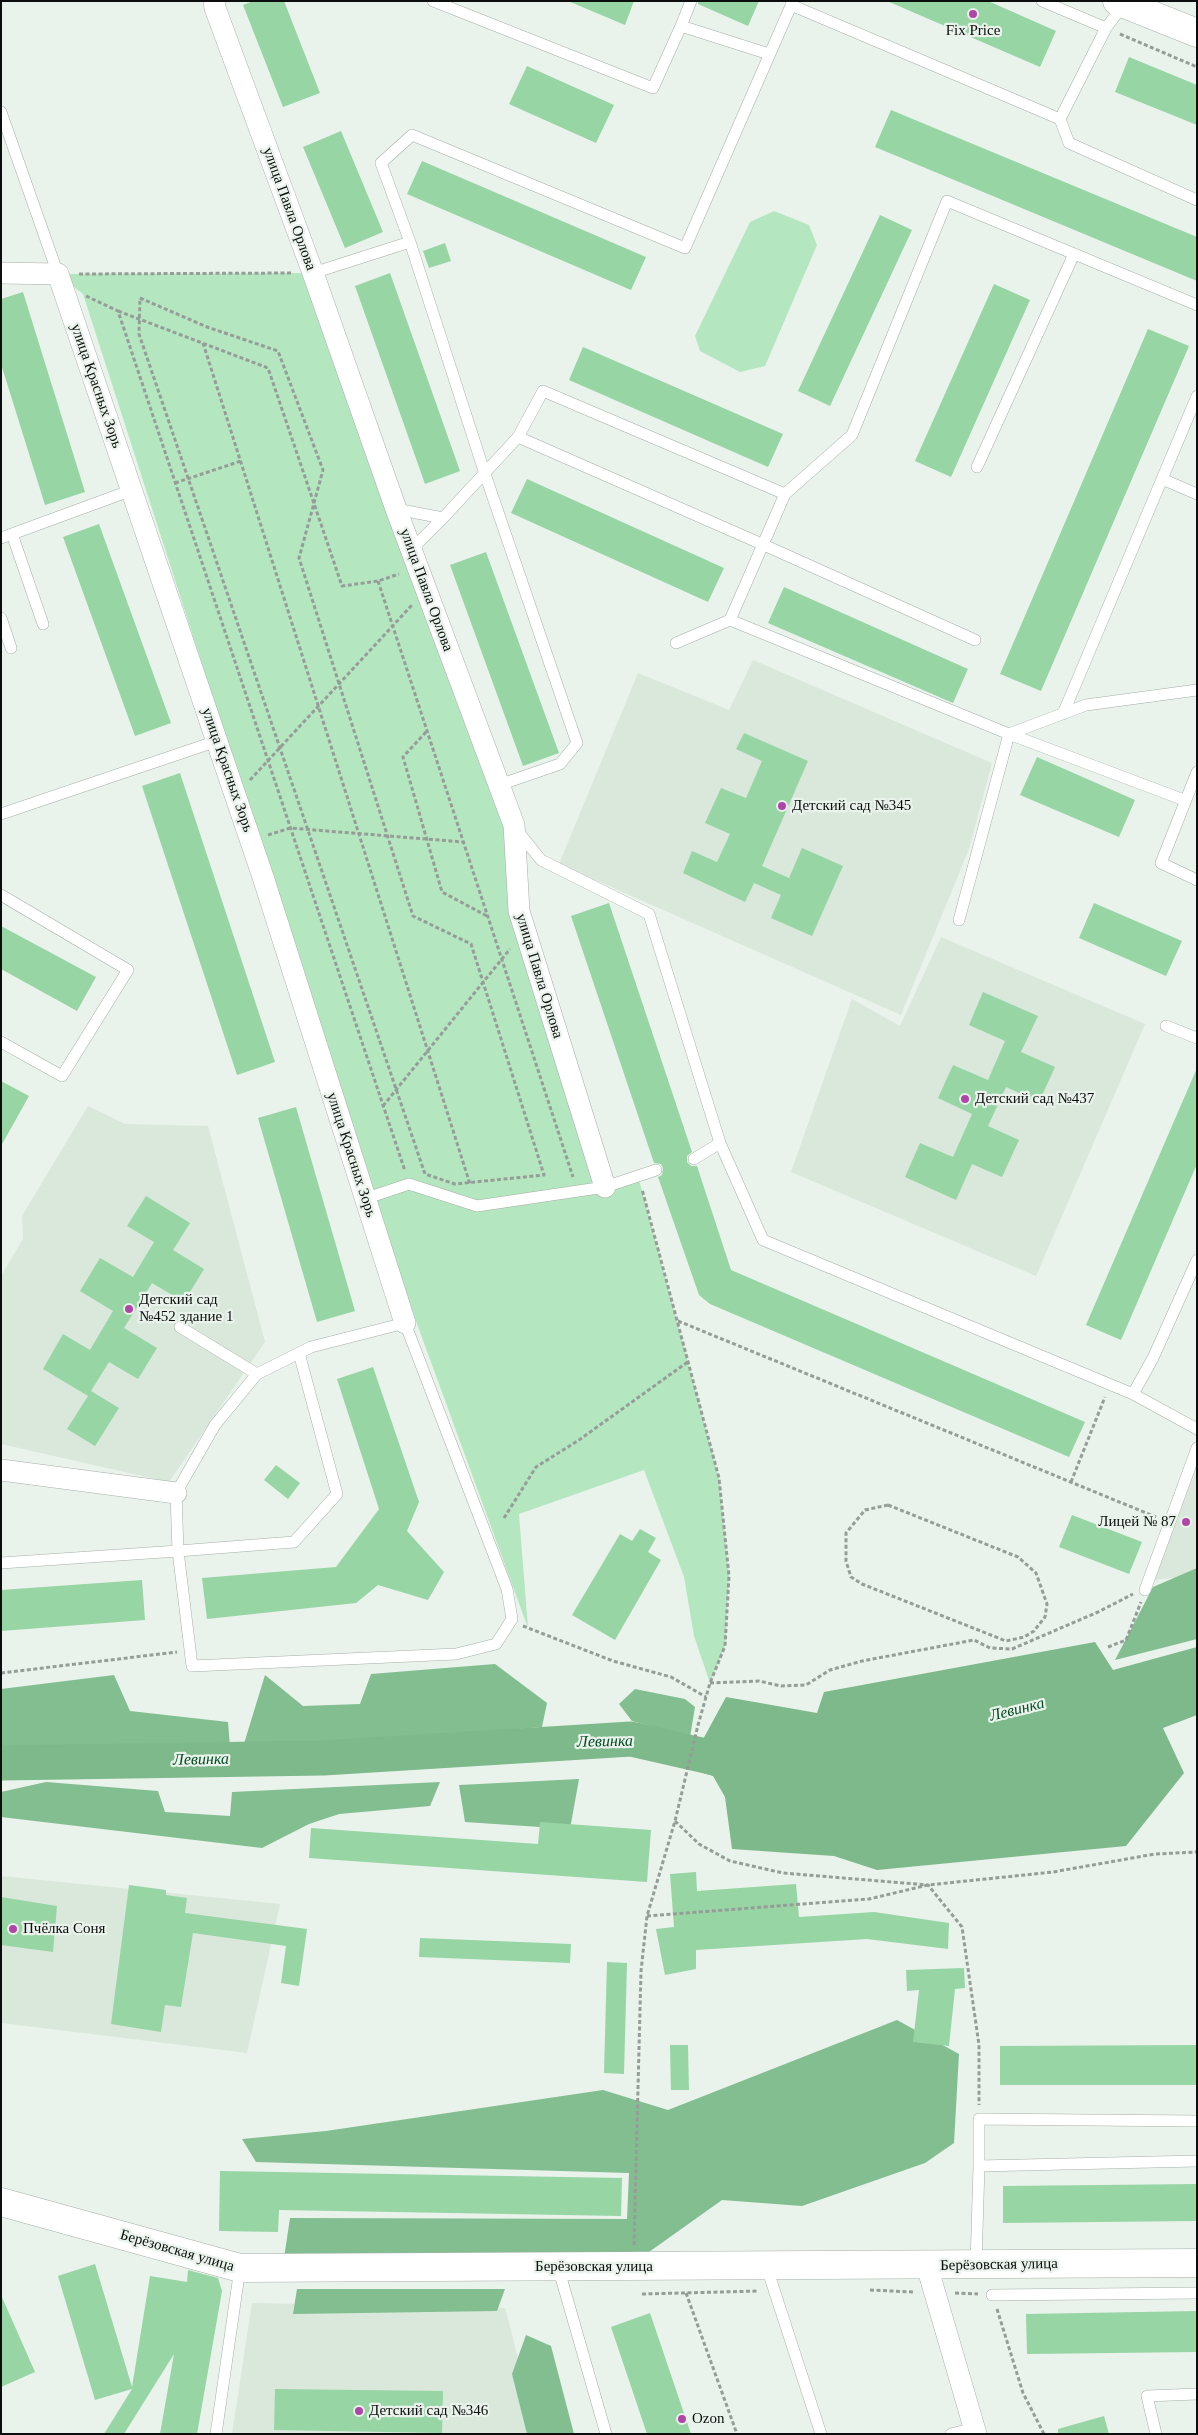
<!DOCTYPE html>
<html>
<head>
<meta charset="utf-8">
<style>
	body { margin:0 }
	#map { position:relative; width:1198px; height:2435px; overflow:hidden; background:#e9f2eb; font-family:Georgia,serif }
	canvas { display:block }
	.frame { position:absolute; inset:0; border:2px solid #0b0e0c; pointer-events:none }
</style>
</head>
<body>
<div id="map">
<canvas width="1198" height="2435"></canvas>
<div class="frame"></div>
</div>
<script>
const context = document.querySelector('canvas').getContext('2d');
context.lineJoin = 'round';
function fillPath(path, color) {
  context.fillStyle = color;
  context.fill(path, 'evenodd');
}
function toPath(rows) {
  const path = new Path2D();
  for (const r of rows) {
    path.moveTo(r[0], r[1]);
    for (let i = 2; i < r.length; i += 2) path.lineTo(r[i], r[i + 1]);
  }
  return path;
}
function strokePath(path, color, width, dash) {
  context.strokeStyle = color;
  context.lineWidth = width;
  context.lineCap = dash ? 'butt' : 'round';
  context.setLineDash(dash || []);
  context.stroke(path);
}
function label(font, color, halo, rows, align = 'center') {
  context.font = font + ' Georgia,serif';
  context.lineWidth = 4.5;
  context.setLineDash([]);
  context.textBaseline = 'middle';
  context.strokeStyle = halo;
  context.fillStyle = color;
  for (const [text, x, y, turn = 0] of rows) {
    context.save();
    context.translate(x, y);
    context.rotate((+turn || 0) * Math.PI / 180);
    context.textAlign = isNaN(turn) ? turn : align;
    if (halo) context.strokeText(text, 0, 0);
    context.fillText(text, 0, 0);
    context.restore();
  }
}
fillPath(toPath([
	[753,660,992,763,969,849,901,1015,559,864,638,673,729,710],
	[941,937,1145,1024,1036,1276,791,1172,852,999,900,1026],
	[88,1106,125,1124,208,1126,265,1342,169,1482,1,1444,1,1276,23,1239,22,1216],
	[1197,1468,1197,1575,1154,1580],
	[1,1876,280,1904,247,2053,1,2023],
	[252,2303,505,2308,538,2434,232,2434]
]), '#d9e8db');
fillPath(toPath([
	[774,211,809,225,817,245,765,366,740,372,700,351,695,336,750,222],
	[313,273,514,825,519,911,605,1187,638,1176,719,1478,729,1576,725,1646,710,1683,694,1636,684,1577,644,1470,519,1514,528,1628,416,1321,373,1196,83,294,58,274]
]), '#b4e7bf');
fillPath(toPath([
	[1197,1568,1197,1639,1115,1660,1153,1587],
	[495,1664,547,1703,542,1727,297,1747,243,1747,265,1675,303,1706,360,1704,371,1674],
	[114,1675,130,1711,228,1722,230,1747,1,1754,1,1689],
	[635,1689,685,1699,695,1707,690,1737,632,1721,619,1704],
	[579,1779,570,1829,465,1822,459,1785],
	[46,1782,158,1791,165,1812,230,1816,232,1792,440,1782,430,1806,339,1814,309,1824,262,1848,1,1817,1,1792],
	[897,2020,959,2054,954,2143,925,2163,802,2206,722,2200,649,2252,284,2258,290,2218,627,2219,629,2173,256,2162,242,2139,326,2131,603,2090,668,2110],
	[297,2289,505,2289,497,2311,293,2314],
	[526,2335,551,2346,574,2434,527,2434,512,2374]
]), '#82be90');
fillPath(toPath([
	[1095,1642,1113,1670,1197,1647,1197,1715,1163,1728,1184,1773,1126,1846,877,1870,834,1856,732,1849,725,1797,713,1776,693,1770,695,1754,726,1697,817,1713,824,1692]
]), '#7db98a');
strokePath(toPath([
	[1,1763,323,1758,631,1739,719,1759,742,1759]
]), '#7db98a', 35);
fillPath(toPath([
	[253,1,284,1,320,93,283,107,243,5],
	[568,1,634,1,625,25],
	[698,1,759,1,748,26,698,4],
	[887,1,988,1,1056,31,1040,67],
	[1129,57,1197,85,1197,125,1115,92],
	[527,66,614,105,596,143,509,104],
	[891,110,1197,237,1197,281,875,147],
	[341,131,383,232,345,248,303,147],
	[422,161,646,257,631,290,407,194],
	[880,215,912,230,830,406,798,391],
	[445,243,451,261,429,268,423,251],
	[390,273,460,471,425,484,355,286],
	[994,284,1030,300,951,477,915,461],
	[23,292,85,492,45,505,1,364,1,299],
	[1148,329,1189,346,1041,691,1000,674],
	[583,347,783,434,768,467,569,380],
	[527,479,724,568,708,602,511,513],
	[99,524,171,723,135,736,63,537],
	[486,552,559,753,523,766,450,565],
	[784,587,968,669,953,703,768,623],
	[744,733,808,761,762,866,789,878,802,848,843,866,812,936,771,918,781,895,754,883,745,902,683,873,692,851,717,862,730,834,705,823,721,788,746,798,762,761,736,749],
	[1037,757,1135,800,1119,837,1020,795],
	[180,773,275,1062,237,1075,142,786],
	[609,903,692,1152,687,1156,687,1162,691,1166,697,1166,731,1270,1085,1422,1069,1457,710,1304,699,1295,658,1177,662,1175,663,1168,661,1164,654,1163,571,916],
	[1094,903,1182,941,1166,976,1079,938],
	[1,926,96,977,77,1011,1,969],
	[983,992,1038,1016,1021,1052,1055,1067,1039,1102,1006,1087,988,1126,1019,1140,1002,1177,972,1164,956,1200,905,1177,920,1143,953,1157,972,1114,938,1098,953,1065,988,1080,1005,1041,969,1025],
	[1197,1068,1197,1164,1121,1340,1086,1325],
	[1,1081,29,1096,1,1146],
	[296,1107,355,1311,317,1322,258,1118],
	[146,1196,190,1223,173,1250,204,1269,184,1302,152,1283,124,1328,157,1348,138,1379,109,1362,91,1391,119,1408,95,1446,67,1429,88,1396,43,1369,63,1334,90,1350,113,1311,80,1291,100,1258,133,1277,154,1242,127,1226],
	[373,1367,419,1502,407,1531,444,1572,428,1600,378,1585,356,1603,207,1619,202,1578,336,1567,379,1509,337,1379],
	[276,1465,300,1483,288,1499,264,1480],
	[1072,1515,1142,1542,1129,1574,1059,1547],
	[640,1529,656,1538,648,1552,661,1560,615,1640,572,1615,620,1534,632,1541],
	[142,1580,145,1620,1,1631,1,1590],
	[540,1822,651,1830,647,1882,309,1858,311,1828,538,1844],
	[696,1872,697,1891,796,1884,799,1917,874,1912,949,1923,948,1949,867,1939,696,1950,696,1969,665,1975,656,1929,674,1927,670,1874],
	[129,1885,166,1890,166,1895,187,1898,185,1913,307,1929,299,1986,281,1983,286,1946,193,1933,181,2007,165,2005,161,2032,111,2024],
	[1,1897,57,1906,53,1952,1,1945],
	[420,1938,571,1944,570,1963,419,1957],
	[607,1962,627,1963,624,2074,604,2073],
	[964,1968,965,1988,955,1989,949,2046,913,2042,919,1990,907,1991,906,1970],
	[670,2045,688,2045,689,2090,671,2090],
	[1197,2045,1197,2085,1000,2085,1000,2046],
	[220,2171,622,2178,621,2216,279,2210,278,2232,219,2231],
	[1197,2184,1197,2221,1003,2223,1003,2186],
	[95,2264,132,2387,150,2276,187,2282,188,2270,218,2278,222,2291,197,2434,160,2434,174,2354,124,2434,104,2434,132,2389,95,2400,58,2276],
	[1,2295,35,2372,1,2387],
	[1197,2311,1197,2352,1027,2354,1026,2314],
	[650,2313,691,2434,647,2434,611,2327],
	[275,2389,443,2391,442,2433,274,2430],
	[1104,2416,1109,2434,1058,2434,1058,2429]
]), '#97d5a5');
const lane = toPath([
	[433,1,653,88,681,26,769,54],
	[1042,1,1106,28,1124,4],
	[791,5,1060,119,1106,28],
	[681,26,691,1],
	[1,112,58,274],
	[1060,119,1069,143,1197,200],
	[410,242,381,163,412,135,685,248,793,1],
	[313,273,410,242,485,474,577,743,560,764,499,785],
	[518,437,543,391,785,494,730,620],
	[977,467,1074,254],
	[1162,479,1197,494],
	[785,494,852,435,947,201,1197,305],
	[396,509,443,518,411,550],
	[443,518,518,437,764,545,975,640],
	[12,534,43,624],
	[1,538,132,490],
	[1,618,11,648],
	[676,643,730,620,1009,734,1086,705,1197,690],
	[1063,714,1197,396],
	[1197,772,1161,863,1197,880],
	[1,814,217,741],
	[516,829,541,860,649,914,720,1143],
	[1,895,128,970,62,1076,1,1042],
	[959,920,1009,734,1184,800],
	[1166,1026,1197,1038],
	[694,1159,720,1143,763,1240,1133,1394,1153,1358,1197,1260],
	[364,1199,409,1184,477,1206,605,1187,656,1170],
	[180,1327,257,1374],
	[1133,1394,1197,1429],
	[1,1563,178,1551,192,1666,456,1654,496,1644,512,1619,507,1589,405,1323,311,1347,257,1374,215,1425,176,1493,178,1551,294,1542,337,1494,299,1353],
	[1145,1590,1197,1448],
	[979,2166,979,2119,1197,2121],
	[976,2264,979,2166,1197,2161],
	[766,2265,821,2434],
	[558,2267,606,2434],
	[992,2295,1197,2293],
	[216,2434,240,2268],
	[951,2434,974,2428],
	[1156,2434,1147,2396,1197,2394]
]);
const street = toPath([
	[214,1,215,8,313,273,396,509,514,825,519,911,605,1187],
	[1,273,58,274,263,877,405,1323],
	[1,1470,176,1493],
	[927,2266,976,2434]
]);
const secondary = toPath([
	[1117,1,1197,33],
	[1,2202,240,2268,1197,2263]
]);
strokePath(lane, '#a6aea8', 12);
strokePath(street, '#a6aea8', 22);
strokePath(secondary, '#a6aea8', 29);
strokePath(toPath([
	[1120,34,1197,67],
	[79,274,293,273],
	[86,296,118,311,405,1171],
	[140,298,207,327,278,351,323,470,299,558,413,916,471,944,544,1175,455,1184,425,1174,139,334,140,298],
	[118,311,268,368,342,586,378,581,399,574],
	[203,343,470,1184],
	[175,483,241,461],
	[378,581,573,1177],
	[426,732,403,757,442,892,487,916],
	[250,780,412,605],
	[268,835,290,828,463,842],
	[383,1106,510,949],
	[678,1321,1156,1517],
	[1071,1482,1105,1397],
	[888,1505,1018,1557,1036,1573,1047,1604,1045,1617,1034,1631,1024,1637,1006,1641,862,1584,851,1577,846,1561,846,1533,865,1510,888,1505],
	[504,1518,536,1467,579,1440,689,1361],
	[523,1626,613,1661,671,1677,706,1697],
	[1108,1647,1126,1640,1141,1602],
	[1,1673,177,1652],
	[710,1683,759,1681,781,1686,806,1685,830,1670,862,1661,974,1640,990,1648,1012,1649,1098,1612,1133,1594],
	[675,1821,699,1844,730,1861,783,1873,928,1885,962,1927,979,2045,979,2105],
	[647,1916,869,1899,928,1885,1053,1872,1155,1854,1197,1852],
	[634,2245,641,1971,647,1916,675,1821,698,1725,710,1683,725,1646,729,1576,719,1478,642,1189],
	[870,2290,913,2292],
	[686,2293,737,2434],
	[955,2293,978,2294],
	[642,2294,758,2291],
	[997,2309,1023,2393,1044,2434]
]), '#969d98', 3, [4, 2.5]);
strokePath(lane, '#fff', 11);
strokePath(street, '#fff', 21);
strokePath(secondary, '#fff', 28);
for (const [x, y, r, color] of [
	[973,14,5,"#b046a7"],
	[782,806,5,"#b046a7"],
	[965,1099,5,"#b046a7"],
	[129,1309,5,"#b046a7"],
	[1186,1522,5,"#b046a7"],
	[13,1929,5,"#b046a7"],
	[359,2411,5,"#b046a7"],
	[682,2419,5,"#b046a7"]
]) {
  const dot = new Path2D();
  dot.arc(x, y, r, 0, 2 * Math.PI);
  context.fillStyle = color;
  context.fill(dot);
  strokePath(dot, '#e9f2eb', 2);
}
label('15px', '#0b0e0c', '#e9f2eb', [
	["Fix Price",973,31,"center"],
	["Детский сад №345",792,806],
	["Детский сад №437",975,1099],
	["Детский сад",139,1300],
	["№452 здание 1",139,1317],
	["Лицей № 87",1176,1522,"right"],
	["Пчёлка Соня",23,1929],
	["Детский сад №346",369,2411],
	["Ozon",692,2419]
], 'left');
label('15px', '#0b0e0c', '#e9f2eb', [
	["улица Павла Орлова",289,209,70],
	["улица Красных Зорь",96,386,71],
	["улица Павла Орлова",426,590,70],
	["улица Красных Зорь",227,770,71],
	["улица Павла Орлова",539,976,73],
	["улица Красных Зорь",351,1155,72],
	["Берёзовская улица",177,2251,16],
	["Берёзовская улица",999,2265,-1],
	["Берёзовская улица",594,2267]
]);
label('italic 16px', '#044d22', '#e9f2eb', [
	["Левинка",1017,1710,-14],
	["Левинка",605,1742,-1],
	["Левинка",201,1760,-1]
]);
</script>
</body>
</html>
